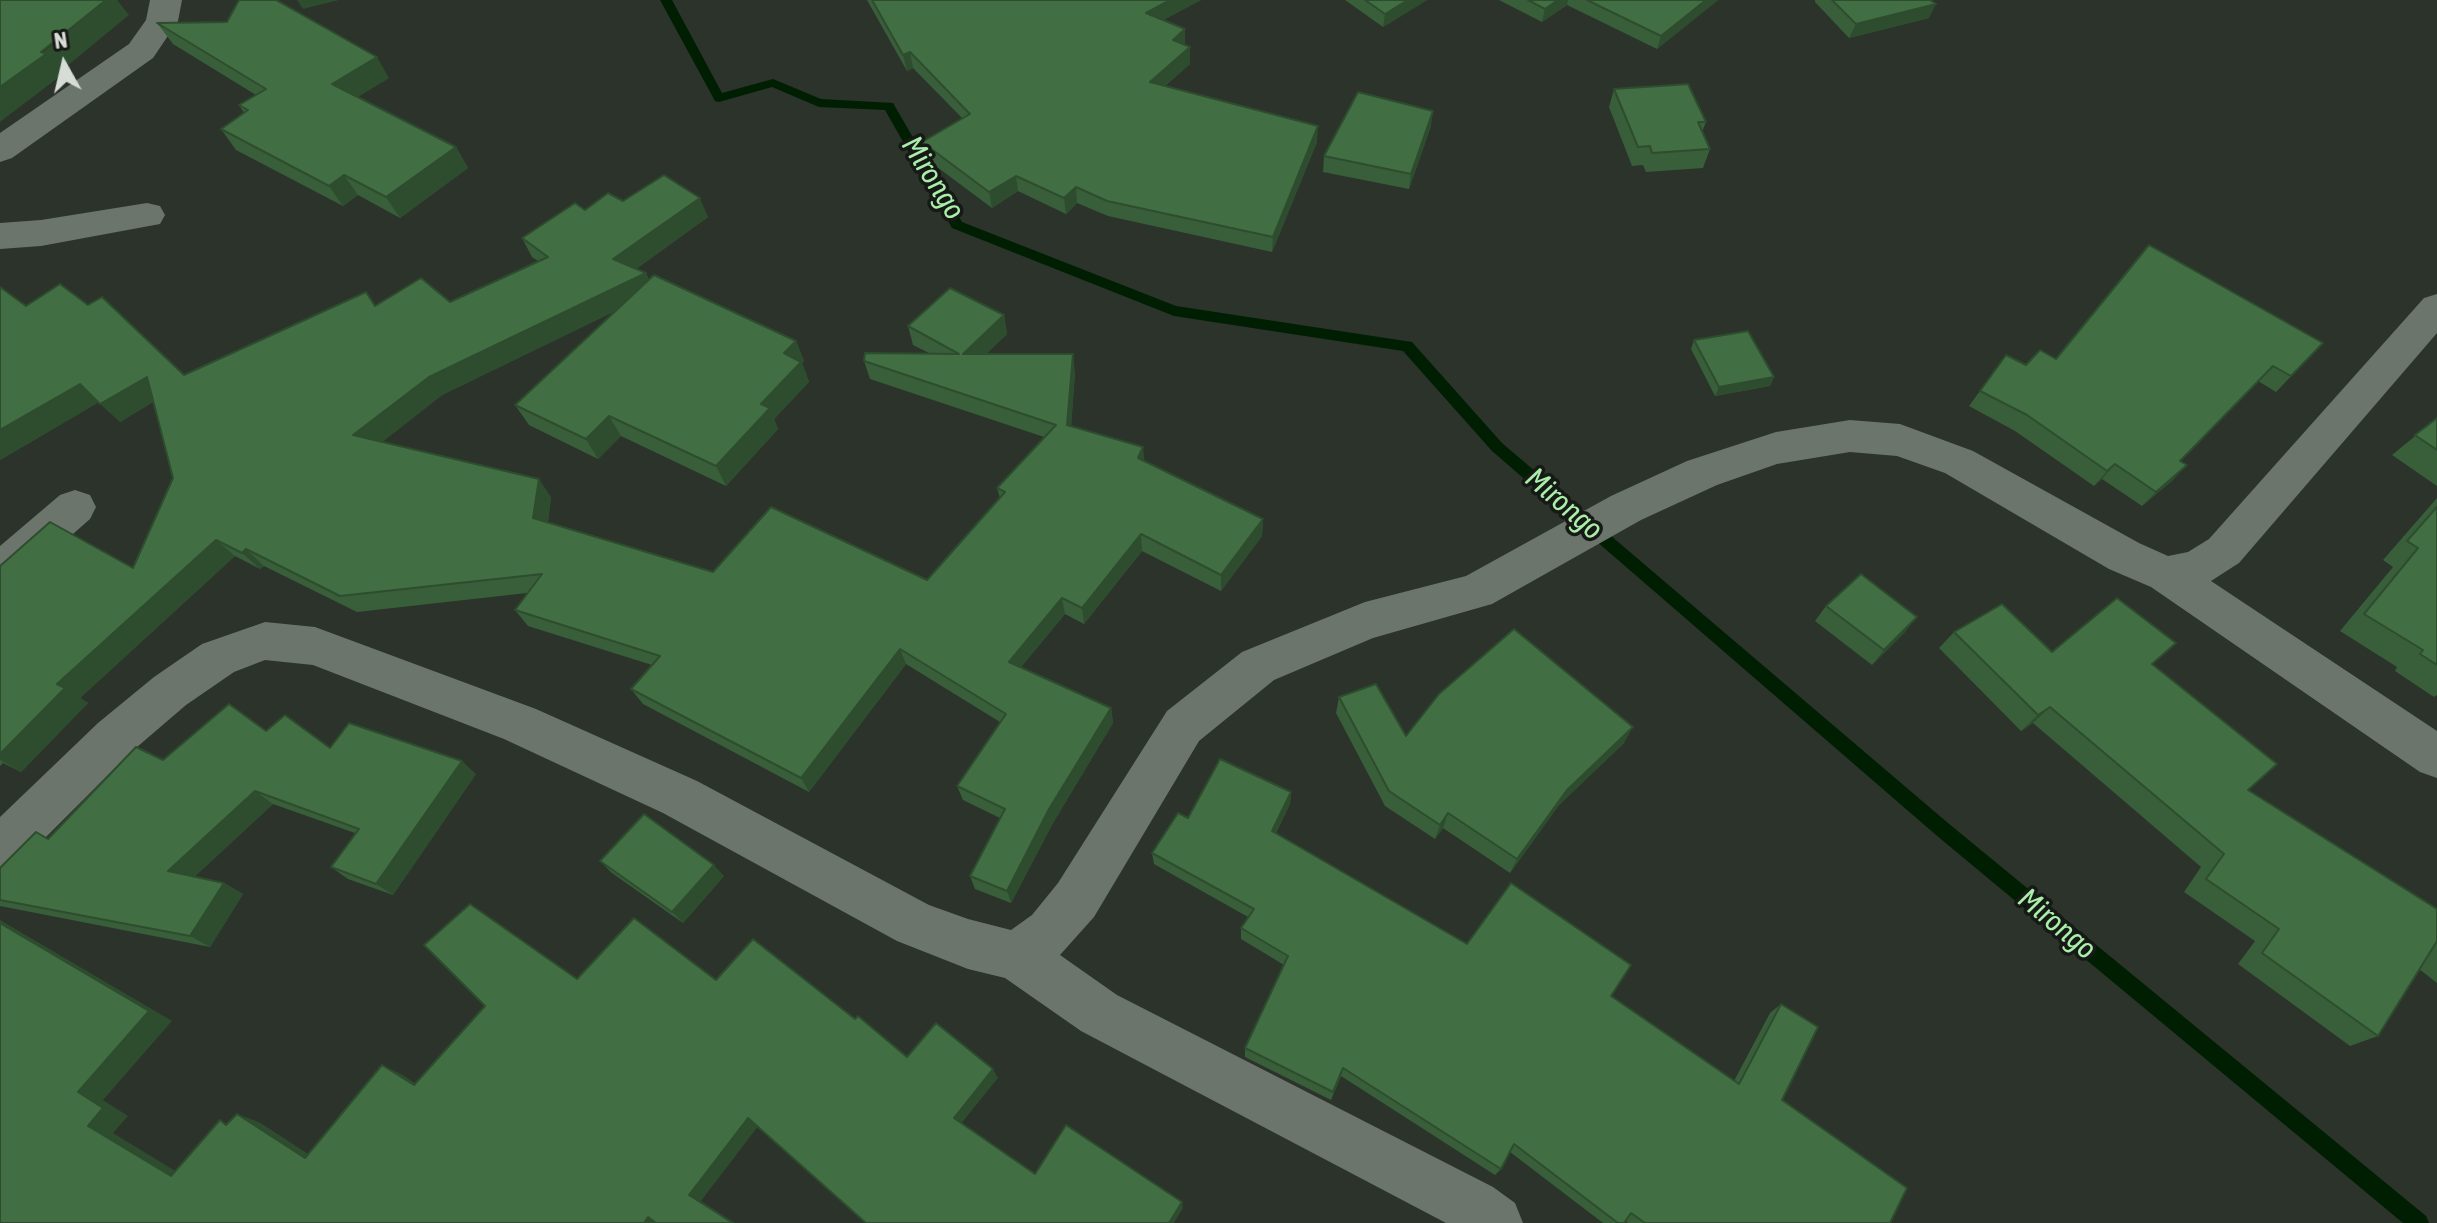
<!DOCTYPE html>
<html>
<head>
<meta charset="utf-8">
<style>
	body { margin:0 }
	#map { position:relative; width:2437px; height:1223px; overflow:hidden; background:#2b332b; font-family:"Asap Condensed",sans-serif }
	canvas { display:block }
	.north { position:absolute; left:24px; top:24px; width:80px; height:80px; -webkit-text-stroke:6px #161916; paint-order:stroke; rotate:352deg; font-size:22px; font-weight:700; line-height:32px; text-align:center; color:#d7dcd7 }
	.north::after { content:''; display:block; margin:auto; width:28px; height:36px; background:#d7dcd7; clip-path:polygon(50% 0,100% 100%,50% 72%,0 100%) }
</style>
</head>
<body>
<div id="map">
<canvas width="2437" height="1223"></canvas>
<div class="north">N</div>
</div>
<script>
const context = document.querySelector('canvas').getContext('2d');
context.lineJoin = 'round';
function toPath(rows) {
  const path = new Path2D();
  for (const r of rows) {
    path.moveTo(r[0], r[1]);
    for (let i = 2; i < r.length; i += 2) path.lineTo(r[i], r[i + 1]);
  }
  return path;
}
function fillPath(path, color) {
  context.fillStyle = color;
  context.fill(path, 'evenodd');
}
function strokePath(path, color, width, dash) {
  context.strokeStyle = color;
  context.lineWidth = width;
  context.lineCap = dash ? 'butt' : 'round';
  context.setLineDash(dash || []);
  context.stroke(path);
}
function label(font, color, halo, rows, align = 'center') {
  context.font = font + ' "Asap Condensed",sans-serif';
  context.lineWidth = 7;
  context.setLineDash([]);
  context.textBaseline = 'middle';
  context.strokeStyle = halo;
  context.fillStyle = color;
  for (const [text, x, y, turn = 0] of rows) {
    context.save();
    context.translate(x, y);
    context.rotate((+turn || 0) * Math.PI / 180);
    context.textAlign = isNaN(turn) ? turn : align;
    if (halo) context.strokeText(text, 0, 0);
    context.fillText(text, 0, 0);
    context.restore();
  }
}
fillPath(toPath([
	[660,0,672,0,722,93,773,79,821,99,893,103,962,222,1176,306,1412,342,1502,443,1948,823,2426,1216,2429,1223,2403,1223,1936,835,1492,451,1403,351,1174,316,952,228,885,110,819,107,772,87,719,102,715,101,660,0]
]), '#001f02');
fillPath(toPath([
	[150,0,182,0,178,21,153,58,12,158,0,162,0,133,129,44,146,20,150,0],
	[147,203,160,206,165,215,160,224,41,246,0,249,0,223,41,220,147,203],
	[2437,294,2437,333,2239,563,2211,581,2437,731,2437,778,2420,772,2151,587,2109,569,1945,473,1897,456,1850,452,1777,464,1717,485,1641,520,1492,604,1373,638,1274,680,1199,741,1094,917,1060,955,1117,995,1493,1187,1515,1203,1523,1223,1446,1223,1081,1031,1005,978,968,969,897,941,663,813,504,739,313,665,265,660,234,672,186,705,130,753,17,866,0,873,0,817,98,723,154,677,202,644,265,622,315,627,536,709,697,781,929,905,968,919,1011,930,1032,915,1058,883,1167,711,1242,652,1365,602,1466,576,1611,496,1687,461,1776,432,1850,420,1900,424,1973,451,2139,543,2168,556,2188,552,2209,539,2424,298,2437,294],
	[75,490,90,495,96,507,90,519,15,585,0,590,0,546,60,495,75,490]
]), '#6c756c');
fillPath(toPath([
	[867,0,1201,0,1163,20,1185,29,1185,45,1190,47,1190,64,1165,86,1317,142,1272,252,1108,216,1077,203,1066,214,1018,191,992,208,925,158,922,142,962,118,913,68,907,71],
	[1345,0,1427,0,1383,27],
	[1499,0,1718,0,1657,49,1567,5,1542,22],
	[1815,0,1930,0,1929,18,1849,38,1815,2],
	[157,23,389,78,357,97,456,147,468,168,400,218,358,195,343,206,236,150,221,129,244,113,239,105,256,95,173,44],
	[1614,89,1706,122,1702,132,1710,149,1703,168,1646,172,1643,165,1632,166,1609,107],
	[1431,126,1409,189,1323,172,1324,156],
	[623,201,708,217,636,269,646,273,649,280,796,341,804,361,802,363,809,382,774,419,778,429,726,486,621,436,598,459,529,425,515,405,615,311,442,395,382,442,551,497,548,522,713,572,927,580,1000,498,997,488,1044,437,870,379,864,361,929,353,913,345,908,326,1004,315,1007,334,986,354,1075,373,1071,426,1263,519,1262,536,1221,591,1142,551,1084,624,1065,614,1021,667,1111,708,1113,723,1053,823,1011,903,975,889,970,876,1000,818,963,800,957,786,1000,722,906,664,809,792,643,704,631,689,652,665,528,626,515,610,527,593,357,612,264,566,260,569,235,556,80,698,88,703,21,772,3,763,0,766,0,566,133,568,173,478,153,402,120,422,99,402,0,460,0,287,26,306,184,375,366,292,376,306,450,302,538,261,532,257,522,238,585,210],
	[1694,340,1774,377,1770,386,1715,396,1691,349],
	[2323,343,2276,392,2258,381,2180,461,2173,480,2142,506,2102,479,2094,486,2015,431,1969,406,2006,355,2026,365,2056,359],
	[2437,418,2437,486,2392,455],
	[2437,498,2437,695,2434,697,2395,671,2397,667,2340,631,2393,567,2383,560],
	[1826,606,1905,632,1872,665,1815,621],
	[1954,632,2052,652,2152,664,2248,790,2437,909,2437,983,2419,969,2378,1036,2350,1046,2238,964,2255,941,2184,892,2201,867,2033,723,2021,731,1939,648],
	[1339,697,1406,736,1624,743,1559,805,1510,873,1443,828,1435,839,1385,806,1336,713],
	[266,731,330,748,476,774,393,895,348,879,331,867,355,833,273,804,195,876,224,883,243,894,210,947,0,906,0,868,48,838],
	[1291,792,1290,804,1276,833,1467,944,1611,996,1734,1081,1770,1013,1781,1004,1782,1100,1890,1223,1628,1223,1626,1221,1624,1223,1603,1223,1510,1152,1501,1169,1495,1175,1341,1076,1331,1100,1245,1057,1245,1048,1284,965,1241,939,1241,928,1248,917,1154,864,1152,853,1188,818],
	[600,861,724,876,683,923,612,873]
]), '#385f39');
fillPath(toPath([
	[106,0,117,0,129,15,61,71,63,74,0,122,0,88],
	[297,0,339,0,303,9],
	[1170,0,1201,0,1147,29,1146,13],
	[1408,0,1427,0,1383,27,1385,14],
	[1558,0,1568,0,1567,5,1542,22,1545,9],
	[1706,0,1718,0,1657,49,1661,36],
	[1936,4,1929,18,1849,38,1856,24],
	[1185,29,1185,46,1173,40],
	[1190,47,1190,64,1150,99,1150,82],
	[910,52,913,68,907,71,903,55],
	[377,57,389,78,345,105,332,84],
	[1433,111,1431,126,1409,189,1411,174],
	[1318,126,1317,142,1272,252,1273,237],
	[456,147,468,168,400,218,386,197],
	[344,175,358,195,343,206,329,186],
	[1016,176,1018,191,992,208,989,192],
	[1076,187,1077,203,1066,214,1064,198],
	[700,198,708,217,623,278,613,259],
	[646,273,655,292,442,395,368,453,353,435,429,377],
	[1004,315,1007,334,967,372,963,354],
	[796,341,804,361,802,363,809,382,774,419,778,429,726,486,716,466,784,353],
	[1073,354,1075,373,1070,443,1067,425],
	[147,377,165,395,120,422,100,404],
	[1774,377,1770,386,1715,396,1719,387],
	[80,384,99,402,0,460,0,430],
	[609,416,621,436,598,459,586,439],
	[1143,447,1145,465,1138,458],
	[2115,464,2102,479,2094,486,2107,471],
	[2187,465,2173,480,2142,506,2156,492],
	[539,479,551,497,546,535,533,518],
	[1263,519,1262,536,1221,591,1221,575],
	[1141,534,1142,551,1084,624,1082,608],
	[216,540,235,556,80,698,88,703,21,772,0,760,0,754,57,684],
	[246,549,264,566,260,569,242,553],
	[1062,598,1065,614,1013,677,1009,662],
	[1917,617,1905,632,1872,665,1884,650],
	[900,649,906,664,809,792,801,778],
	[2050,707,2033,723,2021,731,2038,715],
	[1111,708,1113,723,1053,823,1011,903,1007,891,1049,809],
	[1633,727,1624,743,1559,805,1510,873,1517,859,1567,790],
	[462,761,476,774,393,895,376,884],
	[255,791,273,804,189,882,168,871],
	[1291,792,1290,804,1271,842,1272,831],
	[1448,813,1443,828,1435,839,1440,825],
	[714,865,724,876,683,923,672,912],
	[224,883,243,894,210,947,190,936],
	[0,920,172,1021,103,1100,128,1116,113,1133,195,1183,171,1176,88,1126,78,1092,0,923],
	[382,1065,401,1074,431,1094,414,1085],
	[993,1069,998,1078,960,1125,954,1118],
	[237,1114,259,1122,325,1165,305,1158],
	[748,1118,759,1125,701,1201,735,1223,733,1223,689,1195],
	[1182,1202,1183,1208,1174,1223,1169,1223],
	[648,1217,660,1223,644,1223]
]), '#2e4d2e');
const building = toPath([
	[0,0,106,0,41,52,46,54,0,87,0,0],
	[239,0,276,0,377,57,332,84,456,147,386,197,344,175,329,186,221,129,248,110,239,105,266,89,157,23,227,22,239,0],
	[872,0,1170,0,1146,13,1185,29,1173,40,1190,47,1150,82,1318,126,1273,237,1107,201,1076,187,1064,198,1016,176,989,192,922,142,970,114,910,52,903,55,872,0],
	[1365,0,1408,0,1385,14,1365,0],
	[1528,0,1558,0,1545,9,1528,0],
	[1587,0,1706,0,1661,36,1587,0],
	[1832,0,1930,0,1936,4,1856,24,1832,0],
	[1688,84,1706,122,1698,122,1710,149,1652,153,1650,146,1638,147,1614,89,1688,84],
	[1358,92,1433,111,1411,174,1324,156,1358,92],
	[664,175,700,198,613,259,646,273,429,377,353,435,539,479,533,518,713,572,771,507,927,580,1005,492,997,488,1056,425,864,361,865,353,959,354,908,326,950,288,1004,315,963,354,1073,354,1067,425,1143,447,1138,458,1263,519,1221,575,1141,534,1082,608,1062,598,1009,662,1111,708,1049,809,1007,891,970,876,1005,809,957,786,1006,714,900,649,801,778,631,689,660,656,515,610,542,574,340,596,246,549,242,553,216,540,57,684,65,688,0,754,0,566,50,522,133,568,173,478,147,377,100,404,80,384,0,430,0,287,26,306,60,284,88,305,102,297,184,375,366,292,375,306,421,278,450,302,548,257,522,238,575,203,585,210,608,193,623,201,664,175],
	[2149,245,2323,343,2291,376,2273,366,2180,461,2187,465,2156,492,2115,464,2107,471,2027,415,1980,391,2006,355,2026,365,2040,350,2056,359,2149,245],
	[654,275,796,341,784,353,801,362,761,404,770,408,716,466,609,416,586,439,515,405,654,275],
	[1748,331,1774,377,1719,387,1694,340,1748,331],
	[2437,418,2437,450,2415,435,2437,418],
	[2437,507,2437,665,2420,654,2423,650,2364,614,2418,548,2407,541,2437,507],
	[1861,574,1917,617,1884,650,1826,606,1861,574],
	[2117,598,2176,643,2152,664,2277,764,2248,790,2437,909,2437,941,2378,1036,2262,953,2279,929,2206,879,2224,854,2050,707,2038,715,1954,632,2002,604,2052,652,2117,598],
	[1514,629,1633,727,1567,790,1517,859,1448,813,1440,825,1389,791,1339,697,1376,684,1406,736,1439,694,1514,629],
	[229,704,266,731,285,715,330,748,349,723,462,761,376,884,331,867,359,829,255,791,168,871,224,883,190,936,0,900,0,868,36,832,48,839,136,747,163,760,229,704],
	[1220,759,1291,792,1272,831,1467,944,1511,883,1631,965,1611,996,1739,1084,1781,1004,1818,1027,1782,1100,1907,1188,1890,1223,1645,1223,1631,1213,1624,1223,1618,1223,1514,1144,1501,1169,1343,1068,1333,1092,1245,1048,1288,956,1241,928,1254,909,1152,853,1178,813,1188,818,1220,759],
	[644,814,714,865,672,912,600,861,644,814],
	[470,904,577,979,634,918,716,980,753,939,855,1019,858,1016,907,1057,936,1023,993,1069,954,1118,1035,1174,1066,1125,1182,1202,1169,1223,866,1223,748,1118,689,1195,733,1223,656,1223,648,1217,644,1223,0,1223,0,923,149,1011,78,1092,103,1108,88,1126,171,1176,220,1120,226,1125,237,1114,305,1158,382,1065,414,1085,485,1006,424,945,470,904]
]);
fillPath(building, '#416e42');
strokePath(building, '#2e4d2e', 2);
label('italic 30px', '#aea', '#161916', [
	["Mirongo",933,178,58],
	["Mirongo",1564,504,41],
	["Mirongo",2057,924,40]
]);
</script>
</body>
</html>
